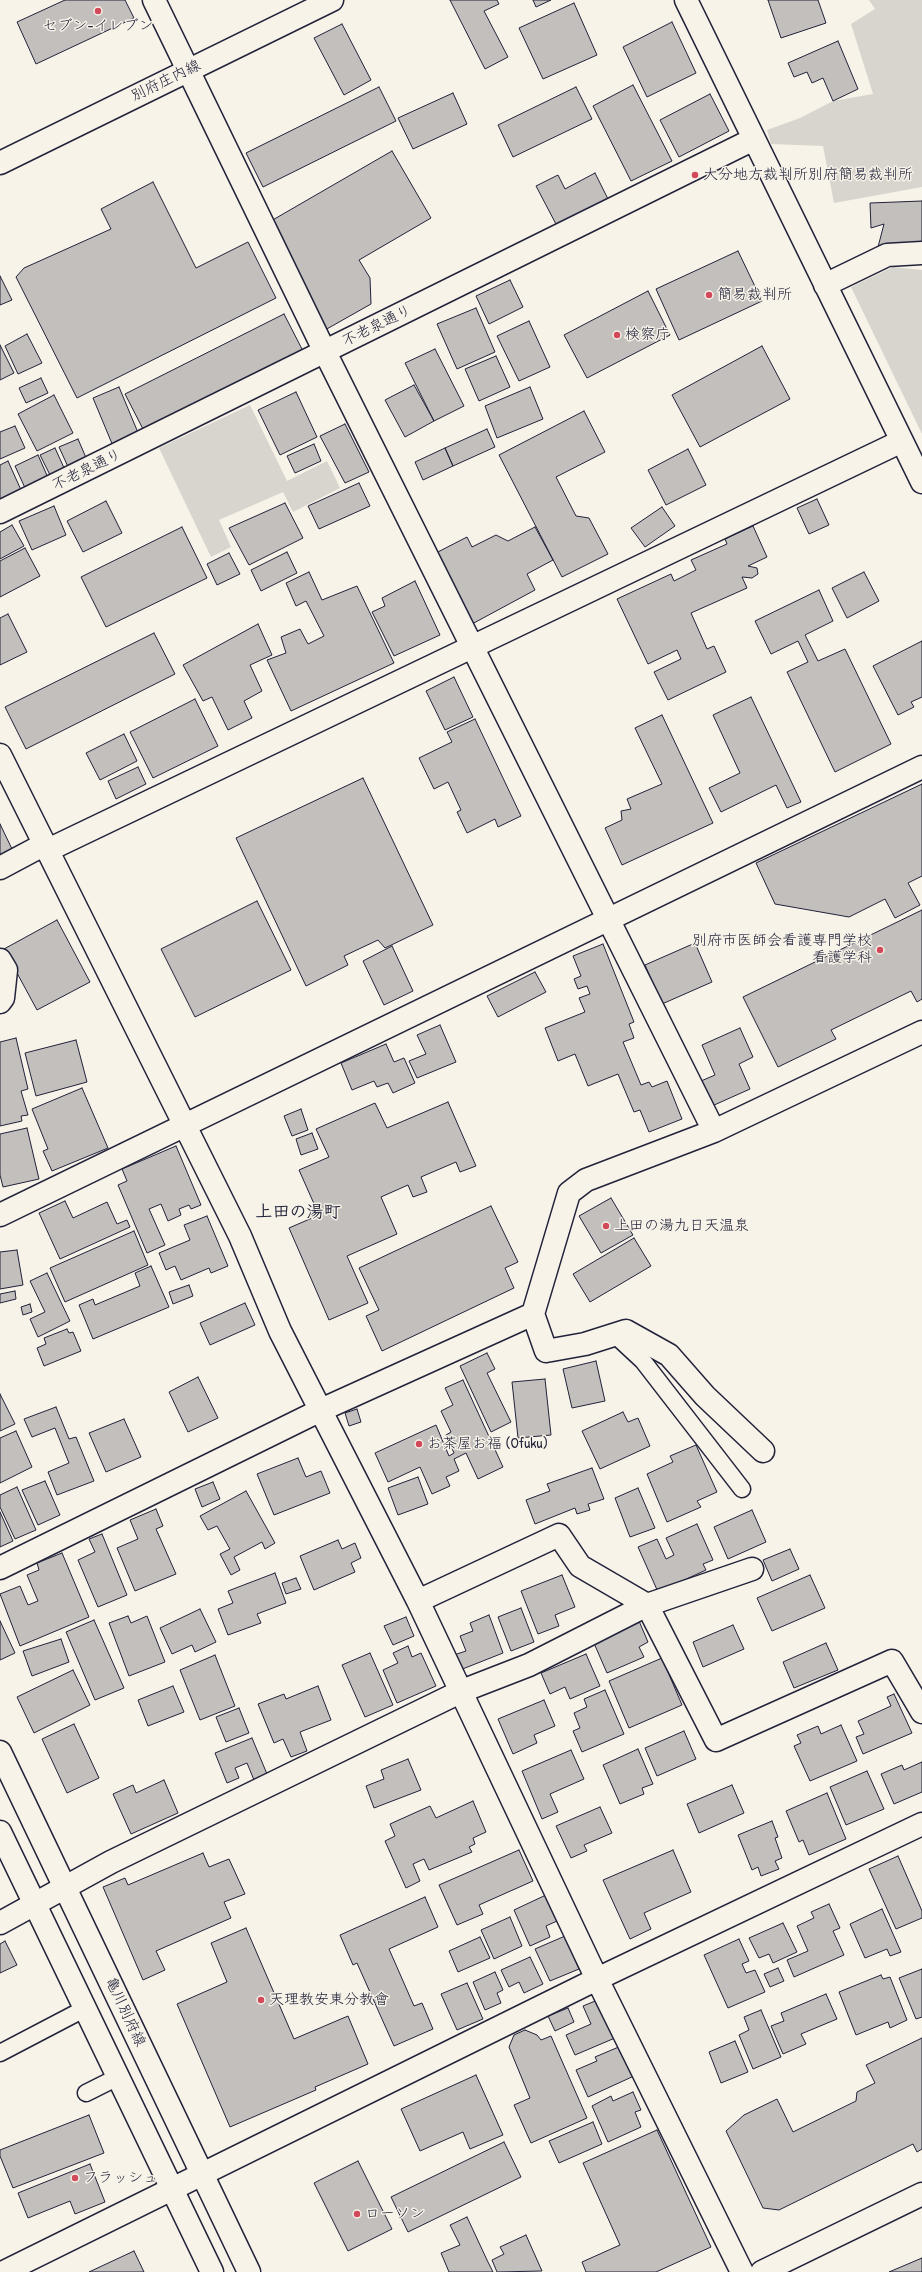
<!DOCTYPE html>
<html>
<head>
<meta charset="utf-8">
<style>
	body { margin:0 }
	canvas { display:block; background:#f7f3e8 }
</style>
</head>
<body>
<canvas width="922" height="2272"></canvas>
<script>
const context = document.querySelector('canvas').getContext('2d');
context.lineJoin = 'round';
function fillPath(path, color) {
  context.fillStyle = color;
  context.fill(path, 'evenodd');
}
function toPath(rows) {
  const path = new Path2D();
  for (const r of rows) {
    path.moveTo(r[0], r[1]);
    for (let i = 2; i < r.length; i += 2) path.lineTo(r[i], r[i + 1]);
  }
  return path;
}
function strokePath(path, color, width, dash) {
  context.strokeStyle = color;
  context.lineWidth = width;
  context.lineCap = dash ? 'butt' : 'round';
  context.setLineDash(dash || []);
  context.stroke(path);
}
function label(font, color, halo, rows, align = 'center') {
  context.font = font + ' "Patrick Hand","Klee One",sans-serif';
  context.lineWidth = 3;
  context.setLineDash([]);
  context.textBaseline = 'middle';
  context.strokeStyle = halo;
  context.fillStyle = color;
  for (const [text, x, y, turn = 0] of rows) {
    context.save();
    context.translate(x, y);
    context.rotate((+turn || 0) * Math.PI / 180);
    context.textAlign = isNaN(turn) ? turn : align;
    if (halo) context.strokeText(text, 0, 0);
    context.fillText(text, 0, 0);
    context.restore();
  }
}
fillPath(toPath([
	[869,0,922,0,922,187,834,203,823,146,771,144,767,130,800,118,833,101,873,94,851,24,875,9],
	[893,267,922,270,922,434,851,287],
	[250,405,287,481,327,461,340,488,293,512,283,492,219,520,231,547,211,557,159,448]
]), '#d8d5cf');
const building = toPath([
	[65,0,125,0,134,18,36,64,17,22,65,0],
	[450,0,497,0,499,4,484,11,508,57,485,69,450,0],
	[533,0,551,0,536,7,533,0],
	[768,0,818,0,826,23,781,38,768,0],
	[574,3,597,55,543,79,519,28,574,3],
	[672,22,696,73,647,97,623,47,672,22],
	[342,24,371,80,344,95,314,38,342,24],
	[838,41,858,89,833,101,823,78,812,83,807,72,794,77,788,63,838,41],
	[633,85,672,161,631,181,593,106,633,85],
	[379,87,396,121,263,187,246,153,379,87],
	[576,87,592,119,513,157,498,125,576,87],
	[453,93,467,124,413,149,398,118,453,93],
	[710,94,729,131,679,157,660,120,710,94],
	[392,151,431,218,359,260,370,278,371,304,325,330,264,225,392,151],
	[595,173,608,199,557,226,536,186,558,175,565,189,595,173],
	[153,182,196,268,248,242,276,298,77,398,16,277,24,268,111,229,101,209,153,182],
	[922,201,922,243,878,247,884,224,871,228,870,203,922,201],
	[738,251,762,301,679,340,656,289,738,251],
	[0,276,12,300,0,305,0,276],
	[510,280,523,307,489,324,476,296,510,280],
	[648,291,670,335,587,378,564,335,648,291],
	[476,308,495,352,457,369,437,324,476,308],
	[284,314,303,351,144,431,125,394,284,314],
	[529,321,550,367,519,381,497,336,529,321],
	[27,334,42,363,18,374,5,346,27,334],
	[0,345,14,373,0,380,0,345],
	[762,346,790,399,700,447,672,395,762,346],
	[435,349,464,406,434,421,405,363,435,349],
	[496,356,510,387,479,401,465,369,496,356],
	[41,378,48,393,26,403,19,388,41,378],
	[414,385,434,421,405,437,385,400,414,385],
	[119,387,139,435,113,446,93,398,119,387],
	[530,387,543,419,497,438,485,406,530,387],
	[296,392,317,437,280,455,258,410,296,392],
	[54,395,73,433,37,451,18,414,54,395],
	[584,411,605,452,556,477,576,516,589,518,608,554,562,577,499,455,584,411],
	[345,424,369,472,345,483,320,436,345,424],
	[15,426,25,448,0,459,0,432,15,426],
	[487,429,495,447,453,466,445,448,487,429],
	[78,439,87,460,69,469,59,447,78,439],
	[314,444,321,461,295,473,287,456,314,444],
	[55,448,65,470,51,477,40,455,55,448],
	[445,448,453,466,423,480,415,462,445,448],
	[688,449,706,485,666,505,648,470,688,449],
	[38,455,49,480,26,490,15,466,38,455],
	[8,461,21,490,0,499,0,465,8,461],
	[359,483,370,506,319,529,308,506,359,483],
	[817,499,829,525,809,534,797,508,817,499],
	[106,501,122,533,83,552,67,521,106,501],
	[285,503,303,538,249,565,229,528,285,503],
	[54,506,66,535,32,550,19,521,54,506],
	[662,507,675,526,645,547,631,528,662,507],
	[12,525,24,546,0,559,0,532,12,525],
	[753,526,767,557,748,566,757,568,758,574,752,578,742,577,747,588,691,613,707,649,714,646,726,672,668,700,654,672,681,659,677,650,648,664,617,599,671,574,674,581,696,570,691,560,727,544,725,539,753,526],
	[182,527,207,578,106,627,81,577,182,527],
	[535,527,553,560,527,574,535,590,472,624,434,554,467,537,472,547,496,535,508,541,535,527],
	[25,548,40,576,0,597,0,561,25,548],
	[287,552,297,573,261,591,251,570,287,552],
	[229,553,240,574,217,585,207,564,229,553],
	[309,572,322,600,357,586,394,663,291,711,267,660,286,653,281,637,300,629,308,644,324,636,306,601,296,606,286,583,309,572],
	[864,572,879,601,847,618,832,588,864,572],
	[415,581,440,635,394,656,372,612,385,606,382,598,415,581],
	[819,590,833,621,805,635,818,661,845,649,891,744,835,772,787,672,808,662,798,641,771,654,755,621,819,590],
	[8,614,27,652,0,665,0,618,8,614],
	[258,624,272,655,250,665,262,691,244,701,252,718,228,730,212,697,203,701,183,665,258,624],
	[154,633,175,674,26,749,5,707,154,633],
	[922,641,922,697,911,702,914,707,898,715,873,666,922,641],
	[454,677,473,717,445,730,426,691,454,677],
	[751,697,801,802,787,808,776,785,721,812,709,788,740,773,713,715,751,697],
	[195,699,218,746,153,778,130,732,195,699],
	[662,715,713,823,622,865,605,828,622,820,621,811,631,809,627,799,662,784,635,728,662,715],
	[475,719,521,816,498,827,495,819,467,833,457,812,461,810,448,782,434,789,419,758,452,742,447,732,475,719],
	[124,734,137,761,100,780,86,753,124,734],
	[138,767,146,784,116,799,108,781,138,767],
	[363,778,433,925,385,948,378,940,344,956,348,965,306,986,236,838,363,778],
	[922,784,922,876,908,883,920,905,895,918,885,899,849,917,775,904,756,863,922,784],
	[0,824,12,849,0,855,0,824],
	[257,901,291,970,195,1017,161,949,257,901],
	[922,910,922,999,917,1002,911,991,831,1030,836,1039,778,1067,743,997,922,910],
	[57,920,90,982,37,1010,4,949,57,920],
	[695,943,712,982,662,1004,645,965,695,943],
	[603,944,634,1022,629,1024,634,1038,623,1042,641,1085,649,1082,652,1087,667,1081,682,1119,649,1132,640,1110,634,1112,618,1074,588,1086,575,1054,558,1061,545,1028,585,1012,579,998,590,994,587,986,578,989,574,979,581,976,573,956,603,944],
	[392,946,413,991,384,1005,363,961,392,946],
	[535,972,546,992,498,1017,487,996,535,972],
	[440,1025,456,1062,417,1078,409,1061,426,1054,417,1035,440,1025],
	[740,1028,753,1057,739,1064,750,1089,712,1106,701,1081,715,1075,702,1045,740,1028],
	[16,1038,28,1089,21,1091,28,1115,21,1116,22,1121,0,1126,0,1042,16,1038],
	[76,1040,87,1082,36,1096,25,1053,76,1040],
	[386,1044,394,1062,404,1058,415,1083,393,1093,388,1083,377,1087,374,1081,352,1090,341,1063,386,1044],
	[82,1088,108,1148,52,1171,43,1151,48,1149,32,1109,82,1088],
	[448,1102,476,1166,460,1172,456,1162,421,1177,427,1192,413,1197,408,1185,381,1197,397,1234,347,1256,368,1303,329,1320,289,1228,319,1215,299,1170,329,1157,316,1129,375,1103,387,1128,448,1102],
	[301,1109,308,1130,292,1136,284,1116,301,1109],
	[27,1128,39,1179,3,1187,0,1175,0,1134,27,1128],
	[312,1133,318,1149,301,1155,296,1139,312,1133],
	[176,1146,201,1205,191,1209,189,1205,179,1209,181,1215,168,1221,161,1204,149,1209,165,1245,147,1253,118,1185,127,1181,122,1169,176,1146],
	[611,1198,633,1235,601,1253,579,1216,611,1198],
	[65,1201,73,1218,107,1202,117,1224,127,1220,130,1227,60,1259,39,1213,65,1201],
	[491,1206,518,1262,505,1268,514,1288,382,1351,366,1316,379,1310,359,1268,491,1206],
	[207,1216,228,1266,211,1273,209,1268,181,1280,175,1266,166,1270,159,1253,190,1240,184,1225,207,1216],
	[134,1231,148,1265,65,1302,50,1268,134,1231],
	[634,1238,651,1266,590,1302,573,1274,634,1238],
	[17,1250,23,1285,0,1289,0,1252,17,1250],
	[151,1266,169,1307,93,1339,79,1305,93,1299,95,1305,140,1286,135,1273,151,1266],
	[47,1273,70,1321,38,1337,30,1319,45,1312,30,1281,47,1273],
	[189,1285,193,1296,173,1304,169,1292,189,1285],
	[15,1291,16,1299,0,1303,0,1294,15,1291],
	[245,1303,255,1325,210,1345,200,1323,245,1303],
	[30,1304,32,1312,23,1315,21,1307,30,1304],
	[67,1329,69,1333,73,1332,81,1351,44,1366,37,1348,46,1344,44,1338,67,1329],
	[487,1353,495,1369,487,1373,511,1422,491,1432,460,1366,487,1353],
	[596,1361,605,1401,572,1408,563,1369,596,1361],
	[198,1377,218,1418,188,1432,169,1392,198,1377],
	[545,1379,551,1435,518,1438,512,1382,545,1379],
	[463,1380,503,1467,478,1479,466,1453,454,1459,459,1471,446,1477,450,1486,432,1494,420,1467,388,1482,375,1453,436,1425,449,1456,454,1453,446,1435,451,1432,441,1411,453,1405,445,1388,463,1380],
	[0,1394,15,1424,0,1431,0,1394],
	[56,1407,69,1439,76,1437,94,1481,57,1495,48,1472,69,1463,55,1428,32,1437,24,1419,56,1407],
	[357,1409,361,1422,349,1426,345,1413,357,1409],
	[623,1412,628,1422,638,1418,650,1446,600,1469,582,1431,623,1412],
	[124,1419,141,1457,106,1472,89,1433,124,1419],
	[16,1431,32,1467,0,1483,0,1438,16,1431],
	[696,1445,717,1492,697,1501,701,1507,667,1522,647,1474,673,1462,670,1456,696,1445],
	[298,1458,306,1477,321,1471,330,1493,274,1515,257,1474,298,1458],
	[592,1468,604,1499,588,1504,590,1510,577,1514,575,1508,535,1524,526,1500,550,1491,547,1484,592,1468],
	[418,1477,428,1504,398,1515,388,1488,418,1477],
	[45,1481,60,1515,38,1525,22,1490,45,1481],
	[213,1482,220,1499,202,1507,195,1489,213,1482],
	[17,1487,36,1530,15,1539,0,1507,0,1495,17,1487],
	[638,1488,655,1528,630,1537,615,1498,638,1488],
	[246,1491,275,1543,265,1549,262,1542,234,1557,240,1570,231,1575,220,1554,230,1549,217,1526,208,1530,200,1516,246,1491],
	[156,1509,163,1526,156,1529,176,1574,135,1591,117,1548,138,1539,130,1520,156,1509],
	[752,1510,766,1542,728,1559,714,1527,752,1510],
	[0,1512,13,1541,0,1547,0,1512],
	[697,1524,713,1560,703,1564,706,1570,658,1592,638,1547,657,1539,666,1559,674,1555,666,1538,697,1524],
	[102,1534,127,1595,98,1607,78,1560,95,1552,89,1539,102,1534],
	[338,1540,342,1549,355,1543,361,1558,351,1563,355,1572,314,1590,300,1556,338,1540],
	[790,1549,799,1569,772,1581,763,1560,790,1549],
	[62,1553,89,1617,20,1646,0,1594,20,1586,28,1605,38,1601,27,1575,39,1570,37,1563,62,1553],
	[275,1573,286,1603,257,1614,261,1623,228,1635,218,1609,233,1603,228,1591,275,1573],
	[562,1575,575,1607,555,1615,559,1626,538,1634,521,1591,562,1575],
	[810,1575,825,1608,772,1631,757,1598,810,1575],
	[296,1578,301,1589,286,1594,282,1583,296,1578],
	[521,1608,534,1642,511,1651,498,1617,521,1608],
	[200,1609,216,1642,195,1652,192,1645,172,1654,160,1628,200,1609],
	[489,1615,503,1653,460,1670,454,1655,466,1651,460,1636,473,1631,470,1623,489,1615],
	[128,1616,131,1623,147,1616,165,1662,129,1676,109,1623,128,1616],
	[406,1617,414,1636,393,1645,384,1626,406,1617],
	[94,1620,124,1688,95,1700,66,1632,94,1620],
	[0,1621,15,1653,0,1660,0,1621],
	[639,1621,648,1642,639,1647,644,1657,607,1673,593,1641,639,1621],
	[733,1625,744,1649,703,1667,693,1642,733,1625],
	[61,1639,69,1662,32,1676,23,1651,61,1639],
	[826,1643,838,1670,794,1688,783,1662,826,1643],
	[408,1646,412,1657,421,1653,436,1686,397,1703,383,1670,398,1663,393,1653,408,1646],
	[370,1653,393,1705,365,1717,342,1665,370,1653],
	[586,1654,600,1686,570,1699,565,1687,550,1694,541,1673,586,1654],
	[215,1655,235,1706,200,1720,180,1670,215,1655],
	[662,1658,682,1705,629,1728,609,1681,662,1658],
	[73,1670,90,1705,34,1733,17,1697,73,1670],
	[173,1686,184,1712,148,1726,138,1700,173,1686],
	[318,1686,331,1720,300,1732,307,1751,291,1757,283,1739,274,1743,258,1704,284,1694,286,1699,318,1686],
	[605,1690,624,1734,582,1752,573,1731,580,1728,574,1713,587,1707,584,1699,605,1690],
	[894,1694,912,1733,863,1754,856,1737,864,1734,858,1721,891,1706,887,1697,894,1694],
	[544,1700,555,1726,534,1735,537,1743,513,1754,498,1719,544,1700],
	[239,1708,249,1733,226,1742,216,1717,239,1708],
	[74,1724,99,1778,67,1793,42,1739,74,1724],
	[841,1725,857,1761,810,1781,794,1746,801,1743,797,1735,818,1726,821,1734,841,1725],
	[684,1731,696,1759,657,1776,645,1748,684,1731],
	[252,1738,267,1774,254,1780,247,1763,235,1768,239,1778,227,1783,215,1753,252,1738],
	[638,1749,653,1784,642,1788,644,1794,620,1804,603,1765,638,1749],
	[571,1750,584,1779,550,1794,558,1812,542,1819,522,1771,571,1750],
	[408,1759,421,1790,374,1808,366,1786,384,1779,381,1770,408,1759],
	[922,1762,922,1792,894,1804,881,1774,902,1765,904,1770,922,1762],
	[867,1771,884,1809,846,1825,830,1787,867,1771],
	[164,1780,178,1813,131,1834,113,1794,133,1785,136,1793,164,1780],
	[732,1785,744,1813,699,1833,687,1804,732,1785],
	[827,1793,846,1839,809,1855,803,1840,799,1842,786,1811,827,1793],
	[473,1801,486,1832,473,1838,475,1844,469,1847,472,1852,429,1870,424,1859,413,1864,420,1881,406,1888,385,1841,395,1836,390,1824,430,1806,436,1818,473,1801],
	[600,1807,612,1833,584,1845,587,1851,571,1858,556,1826,600,1807],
	[772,1821,778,1837,775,1838,782,1858,775,1861,779,1869,761,1876,758,1867,752,1870,738,1835,772,1821],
	[519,1850,533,1881,479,1905,483,1914,457,1925,439,1885,519,1850],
	[673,1850,691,1892,644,1913,651,1929,630,1939,603,1880,673,1850],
	[203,1853,209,1867,229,1859,245,1894,224,1902,231,1918,156,1951,165,1970,143,1980,103,1887,125,1878,128,1885,203,1853],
	[898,1856,922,1911,922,1918,896,1929,869,1869,898,1856],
	[546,1895,557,1921,546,1926,550,1937,530,1946,514,1910,546,1895],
	[425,1897,438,1927,389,1949,414,2006,422,2003,433,2029,394,2046,357,1963,353,1965,340,1935,425,1897],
	[829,1904,840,1928,833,1931,844,1955,794,1977,787,1960,808,1951,797,1926,814,1918,811,1912,829,1904],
	[882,1909,901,1952,890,1956,887,1949,865,1958,850,1924,882,1909],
	[510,1917,522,1946,494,1959,481,1930,510,1917],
	[783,1923,797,1952,773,1963,769,1954,759,1958,749,1938,783,1923],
	[246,1928,294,2039,348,2016,368,2064,315,2087,316,2090,230,2127,177,2004,227,1982,211,1943,246,1928],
	[565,1936,579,1969,550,1981,535,1949,565,1936],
	[480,1937,490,1958,458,1972,449,1951,480,1937],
	[739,1939,749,1961,742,1964,746,1973,755,1970,765,1992,728,2008,704,1955,739,1939],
	[5,1941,17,1965,0,1973,0,1944,5,1941],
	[530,1957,543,1984,524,1993,519,1982,509,1987,501,1970,530,1957],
	[778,1968,784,1981,770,1987,764,1974,778,1968],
	[922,1969,922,2017,916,2019,899,1978,922,1969],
	[495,1972,503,1990,497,1993,501,2003,485,2010,473,1982,495,1972],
	[881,1975,883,1979,890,1977,907,2020,890,2028,888,2022,856,2035,839,1992,881,1975],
	[467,1983,483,2019,457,2030,441,1994,467,1983],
	[826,1994,837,2019,801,2034,806,2044,783,2054,771,2026,784,2021,781,2013,826,1994],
	[605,1997,622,2035,575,2055,566,2035,591,2024,583,2006,605,1997],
	[568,2008,574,2022,555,2031,548,2016,568,2008],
	[761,2010,781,2057,753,2069,739,2035,749,2030,744,2017,761,2010],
	[525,2030,537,2035,541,2040,551,2036,587,2118,531,2143,514,2105,530,2098,509,2047,514,2035,525,2030],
	[922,2038,922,2149,917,2152,913,2144,779,2210,763,2208,726,2131,744,2115,777,2099,793,2132,856,2101,857,2092,875,2083,866,2065,922,2038],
	[735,2041,748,2072,721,2083,709,2052,735,2041],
	[621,2046,634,2076,588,2097,576,2070,597,2061,595,2057,621,2046],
	[476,2075,503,2135,470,2149,463,2132,420,2151,401,2109,476,2075],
	[633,2092,641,2110,635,2112,641,2127,608,2142,592,2106,611,2096,613,2101,633,2092],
	[89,2115,104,2153,13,2188,0,2156,0,2150,89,2115],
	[593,2122,602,2144,559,2163,549,2141,593,2122],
	[657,2130,711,2247,656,2272,586,2272,582,2262,620,2245,583,2163,657,2130],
	[504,2142,521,2177,408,2232,391,2197,504,2142],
	[358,2161,392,2229,348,2251,314,2183,358,2161],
	[90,2164,105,2202,75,2214,70,2201,28,2218,18,2193,90,2164],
	[467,2217,487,2260,493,2272,449,2272,441,2253,460,2245,450,2225,467,2217],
	[526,2235,542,2271,497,2272,492,2260,504,2254,500,2247,526,2235],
	[134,2251,144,2272,89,2272,134,2251],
	[922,2258,922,2272,889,2272,922,2258]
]);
fillPath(building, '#c2bfbd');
strokePath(building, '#22223b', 1);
const service = toPath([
	[615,1335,643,1361,742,1489],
	[0,2053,86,2008],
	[86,2093,118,2077]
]);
const minor = toPath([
	[154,0,325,352,714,1131],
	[686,0,922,482],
	[825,285,887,255,922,253],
	[0,512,754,139],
	[0,755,240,1236,280,1331,418,1601,597,1979,742,2272],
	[48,850,902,441],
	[0,868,45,844],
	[0,960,6,970,3,998,0,1002],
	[0,1215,922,767],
	[533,1314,546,1351,585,1344,626,1331,669,1355,705,1396,763,1451],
	[0,1568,321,1410,533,1314,569,1193,586,1180,714,1131,922,1032],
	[418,1601,559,1535,580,1566,647,1605,716,1740,892,1661,922,1712],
	[0,1923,111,1862,462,1691,529,1665,647,1605,752,1569],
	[4,2272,597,1979,922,1824]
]);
const tertiary = toPath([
	[762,2272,922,2194]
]);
const secondary = toPath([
	[0,1752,249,2272],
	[0,1832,212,2272]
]);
const primary = toPath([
	[0,163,332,0]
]);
strokePath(service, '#22223b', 19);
strokePath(minor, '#22223b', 25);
strokePath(tertiary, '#22223b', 25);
strokePath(secondary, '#22223b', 25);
strokePath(primary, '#22223b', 25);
strokePath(service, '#f7f3e8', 16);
strokePath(minor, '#f7f3e8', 22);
strokePath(tertiary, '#f7f3e8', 22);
strokePath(secondary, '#f7f3e8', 22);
strokePath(primary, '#f7f3e8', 22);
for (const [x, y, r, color] of [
	[98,11,4,"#d1495b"],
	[695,175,4,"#d1495b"],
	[709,295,4,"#d1495b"],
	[617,335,4,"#d1495b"],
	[880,950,4,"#d1495b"],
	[606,1226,4,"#d1495b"],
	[419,1444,4,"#d1495b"],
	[261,2000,4,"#d1495b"],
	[75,2178,4,"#d1495b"],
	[357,2214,4,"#d1495b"]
]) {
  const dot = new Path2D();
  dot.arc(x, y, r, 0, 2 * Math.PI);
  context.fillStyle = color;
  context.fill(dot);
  strokePath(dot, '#f7f3e8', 1.5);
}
label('15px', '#22223b', '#f7f3e8', [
	["セブン-イレブン",98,26,"center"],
	["大分地方裁判所別府簡易裁判所",703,175],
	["簡易裁判所",717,295],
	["検察庁",625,335],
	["別府市医師会看護専門学校",872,941,"right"],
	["看護学科",872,958,"right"],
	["上田の湯九日天温泉",614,1226],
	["お茶屋お福 (Ofuku)",427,1444],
	["天理教安東分教會",269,2000],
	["フラッシュ",83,2178],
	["ローソン",365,2214]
], 'left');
label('15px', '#22223b', '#f7f3e8', [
	["別府庄内線",166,81,-26],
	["不老泉通り",377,326,-26],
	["不老泉通り",87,470,-26],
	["亀川別府線",125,2012,65]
]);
label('bold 17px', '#22223b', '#f7f3e8', [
	["上田の湯町",298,1212]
]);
</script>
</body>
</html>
